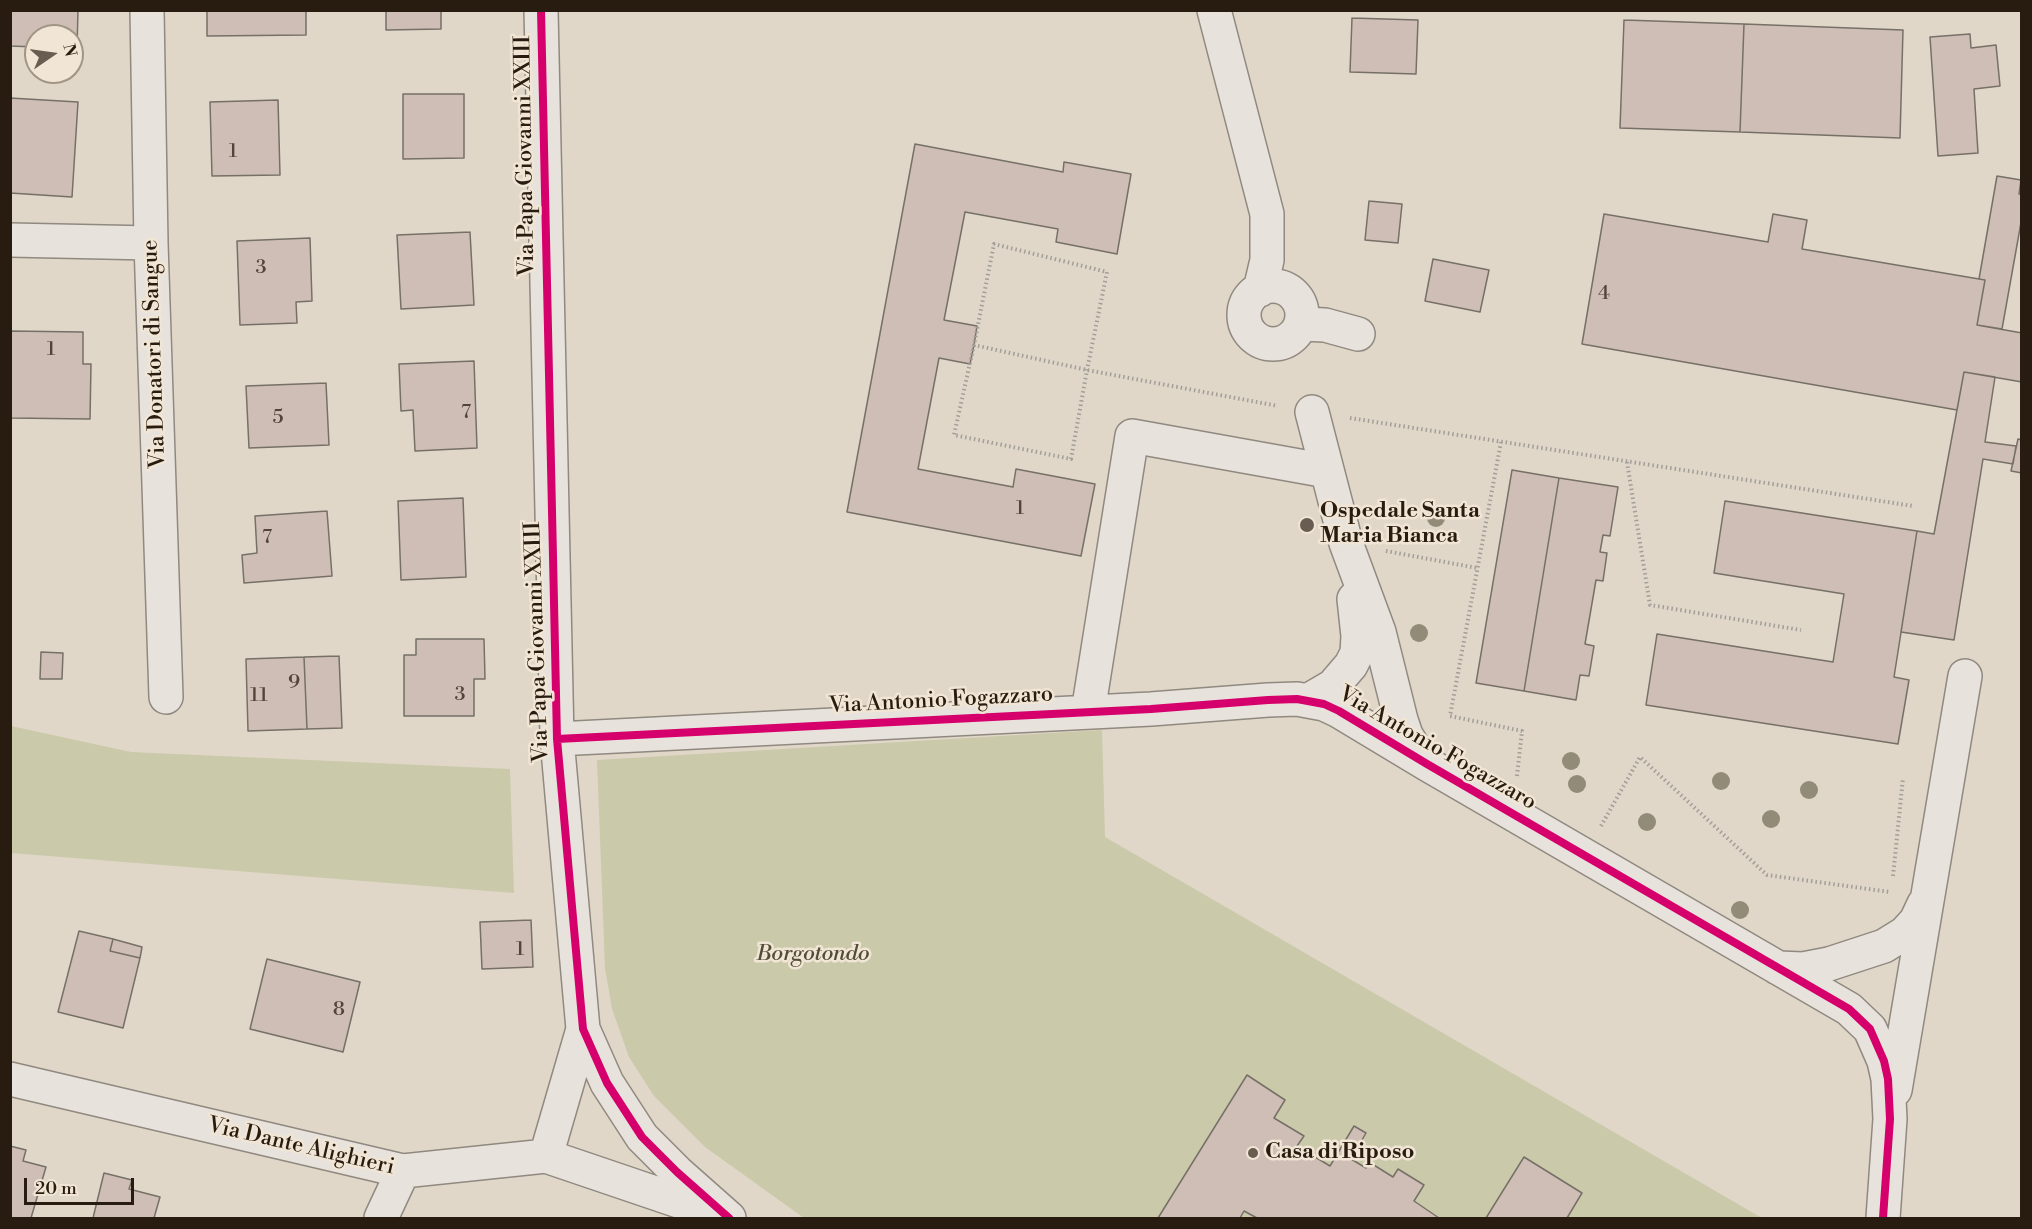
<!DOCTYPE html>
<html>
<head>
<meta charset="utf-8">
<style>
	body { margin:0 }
	#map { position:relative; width:2032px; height:1229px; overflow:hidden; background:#e0d7c9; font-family:"Libre Bodoni",serif }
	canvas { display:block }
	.frame { position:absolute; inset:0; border:12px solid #281b0f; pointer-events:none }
	.north { position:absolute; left:24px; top:24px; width:60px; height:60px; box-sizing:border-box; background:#f1e6d5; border:2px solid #a19586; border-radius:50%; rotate:77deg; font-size:16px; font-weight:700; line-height:24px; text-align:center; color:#281b0f }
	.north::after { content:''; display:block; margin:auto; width:21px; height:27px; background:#685d50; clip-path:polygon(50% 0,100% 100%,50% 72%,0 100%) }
	.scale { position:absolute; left:24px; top:1178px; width:110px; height:27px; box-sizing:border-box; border:3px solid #281b0f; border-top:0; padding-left:8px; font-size:18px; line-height:21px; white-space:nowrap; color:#281b0f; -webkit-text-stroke:4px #f1e6d5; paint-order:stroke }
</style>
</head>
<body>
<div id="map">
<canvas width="2032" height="1229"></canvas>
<div class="frame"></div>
<div class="north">N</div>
<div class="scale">20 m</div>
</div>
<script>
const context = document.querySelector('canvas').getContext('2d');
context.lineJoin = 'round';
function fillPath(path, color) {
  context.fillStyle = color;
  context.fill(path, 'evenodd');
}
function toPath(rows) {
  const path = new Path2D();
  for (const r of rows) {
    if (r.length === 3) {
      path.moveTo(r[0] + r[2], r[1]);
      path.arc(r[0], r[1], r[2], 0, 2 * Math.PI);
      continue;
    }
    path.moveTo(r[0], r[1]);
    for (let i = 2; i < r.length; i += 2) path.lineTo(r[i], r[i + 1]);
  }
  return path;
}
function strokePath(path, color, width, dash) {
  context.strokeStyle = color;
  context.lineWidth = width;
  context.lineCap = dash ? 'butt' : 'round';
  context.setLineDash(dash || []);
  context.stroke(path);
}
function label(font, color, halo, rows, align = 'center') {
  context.font = font + ' "Libre Bodoni",serif';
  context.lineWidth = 5;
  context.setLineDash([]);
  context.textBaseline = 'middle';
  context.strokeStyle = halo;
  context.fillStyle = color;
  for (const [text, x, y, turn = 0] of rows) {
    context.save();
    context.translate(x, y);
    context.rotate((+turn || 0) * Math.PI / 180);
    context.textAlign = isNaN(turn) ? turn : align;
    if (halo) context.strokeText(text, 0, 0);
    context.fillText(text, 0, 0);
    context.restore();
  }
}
fillPath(toPath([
	[11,726,131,752,510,769,514,893,11,853],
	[1102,730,1105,837,1762,1218,804,1218,705,1147,654,1096,629,1057,612,1009,605,968,597,760]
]), '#cac9aa');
const building = toPath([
	[10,10,78,10,77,48,72,48,72,36,36,36,36,47,10,46,10,10],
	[207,10,306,10,306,35,207,36,207,10],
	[386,10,441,10,441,29,386,30,386,10],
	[1352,18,1418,20,1416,74,1350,72,1352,18],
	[1624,20,1744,24,1740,132,1620,128,1624,20],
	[1744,24,1903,30,1900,138,1740,132,1744,24],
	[1970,34,1971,48,1996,45,2000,86,1974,89,1978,153,1938,156,1930,37,1970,34],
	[403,94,464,94,464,158,403,159,403,94],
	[10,98,78,102,72,197,10,193,10,98],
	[278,100,280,175,212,176,210,102,278,100],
	[915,144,1063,172,1064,162,1131,174,1117,254,1056,242,1058,229,965,212,944,320,977,326,974,345,970,364,939,358,918,469,1013,487,1016,469,1095,484,1081,556,847,512,915,144],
	[1997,176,2021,180,2019,194,2022,194,2022,217,2002,329,1977,325,1985,280,1979,279,1997,176],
	[1369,201,1402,204,1398,243,1365,240,1369,201],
	[1604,214,1768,242,1773,214,1807,220,1802,249,1985,280,1977,325,2022,333,2022,382,1964,372,1957,410,1582,344,1604,214],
	[470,232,474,305,401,309,397,235,470,232],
	[310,238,312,301,296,302,297,323,240,325,237,241,310,238],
	[1433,259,1489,270,1480,312,1425,301,1433,259],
	[10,331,83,332,83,364,91,364,90,419,10,418,10,331],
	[474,361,477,448,415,451,413,410,401,411,399,364,474,361],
	[1964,372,1995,377,1985,442,2016,446,2013,464,1983,459,1954,640,1901,632,1917,531,1934,534,1964,372],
	[326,383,329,445,249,448,246,386,326,383],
	[2018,439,2022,440,2022,473,2011,471,2018,439],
	[1512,470,1559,478,1524,691,1476,683,1512,470],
	[1559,478,1618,487,1610,536,1603,535,1600,552,1607,553,1603,581,1596,580,1585,644,1594,646,1589,676,1580,675,1576,700,1524,691,1559,478],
	[463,498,466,577,401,580,398,501,463,498],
	[1725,501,1917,531,1894,677,1909,680,1898,744,1646,705,1657,634,1833,662,1844,594,1714,573,1725,501],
	[327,511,332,576,244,583,242,555,257,553,255,516,327,511],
	[416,639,484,639,485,679,474,679,474,716,404,716,404,655,416,655,416,639],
	[41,652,63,653,62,679,40,679,41,652],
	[339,656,342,728,307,729,304,657,339,656],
	[304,657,307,729,248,731,246,659,304,657],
	[531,920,533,967,482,969,480,922,531,920],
	[79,931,113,939,110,951,140,958,123,1028,58,1012,79,931],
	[113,939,142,947,140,958,110,951,113,939],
	[267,959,360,982,343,1052,250,1029,267,959],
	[1247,1075,1285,1100,1274,1118,1304,1136,1297,1146,1330,1166,1354,1126,1366,1133,1351,1159,1366,1168,1369,1162,1393,1177,1398,1169,1424,1185,1414,1201,1439,1218,1257,1218,1244,1211,1240,1218,1158,1218,1247,1075],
	[10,1146,26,1150,23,1161,46,1167,31,1218,10,1218,10,1146],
	[1524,1157,1582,1193,1567,1218,1486,1218,1524,1157],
	[104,1173,132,1180,129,1189,160,1197,154,1218,93,1218,104,1173]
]);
fillPath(building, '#cebeb6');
strokePath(building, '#767067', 1.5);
const minor = toPath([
	[147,10,151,243,166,697],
	[541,10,557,739,583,1029,607,1083,642,1137,677,1172,729,1218],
	[1214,10,1267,214,1267,260,1260,290],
	[10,240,151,243],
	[1273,315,29],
	[1301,324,1325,325,1358,334],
	[1312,412,1346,543,1379,632,1401,720,1406,735,1415,750,1424,760],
	[1309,700,1333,686,1351,665,1357,653,1358,636,1354,599],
	[1088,712,1132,436,1327,471],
	[557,739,1151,709,1268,700,1297,699,1324,704,1339,711,1427,764,1849,1009,1870,1029,1884,1061,1888,1079,1890,1119,1883,1218],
	[1778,968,1803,969,1829,964,1884,946,1905,933,1916,921,1924,904],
	[10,1079,403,1171,546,1156,714,1213],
	[1895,1090,1965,676],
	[546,1156,583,1029],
	[381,1218,403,1171]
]);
strokePath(minor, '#908980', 36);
strokePath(toPath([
	[974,345,954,435,1071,459,1087,370,1107,272,994,244,974,345,1087,370,1278,406],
	[1350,418,1913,506],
	[1501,442,1450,716,1522,731,1517,776],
	[1627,462,1650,605,1801,630],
	[1386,551,1477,568],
	[1601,826,1640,757,1767,875,1890,892],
	[1893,876,1903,778]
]), '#a39e98', 4, [1.5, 3]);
strokePath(minor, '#e7e2db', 33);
strokePath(toPath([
	[541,10,557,739,583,1029,607,1083,642,1137,677,1172,729,1218],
	[557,739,1151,709,1268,700,1297,699,1324,704,1339,711,1427,764,1849,1009,1870,1029,1884,1061,1888,1079,1890,1119,1883,1218]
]), '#d6006c', 8);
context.fillStyle = '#928b78';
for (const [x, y] of [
	[1436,518],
	[1419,633],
	[1571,761],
	[1721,781],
	[1577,784],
	[1809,790],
	[1771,819],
	[1647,822],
	[1740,910]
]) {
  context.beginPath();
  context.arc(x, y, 9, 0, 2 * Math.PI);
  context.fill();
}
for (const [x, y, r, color] of [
	[1307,525,8,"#685d50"],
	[1253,1153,6,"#685d50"]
]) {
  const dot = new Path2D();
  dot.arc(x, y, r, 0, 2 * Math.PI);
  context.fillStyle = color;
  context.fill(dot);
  strokePath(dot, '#f1e6d5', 2);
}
label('20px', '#524439', null, [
	["1",233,152],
	["3",261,268],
	["4",1604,294],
	["1",51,350],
	["7",466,413],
	["5",278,418],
	["1",1020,509],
	["7",267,538],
	["9",294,683],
	["3",460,695],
	["11",259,696],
	["1",520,950],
	["8",339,1010]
]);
label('22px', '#281b0f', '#f1e6d5', [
	["Via Papa Giovanni XXIII",526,156,-91],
	["Via Donatori di Sangue",155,354,-92],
	["Via Papa Giovanni XXIII",538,642,-92],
	["Via Antonio Fogazzaro",941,701,-3],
	["Via Antonio Fogazzaro",1437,749,30],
	["Via Dante Alighieri",301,1147,13]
]);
label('bold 22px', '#281b0f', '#f1e6d5', [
	["Ospedale Santa",1320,512],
	["Maria Bianca",1320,537],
	["Casa di Riposo",1265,1153]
], 'left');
label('italic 22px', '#534c36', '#f1e6d5', [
	["Borgotondo",813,955]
]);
</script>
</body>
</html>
